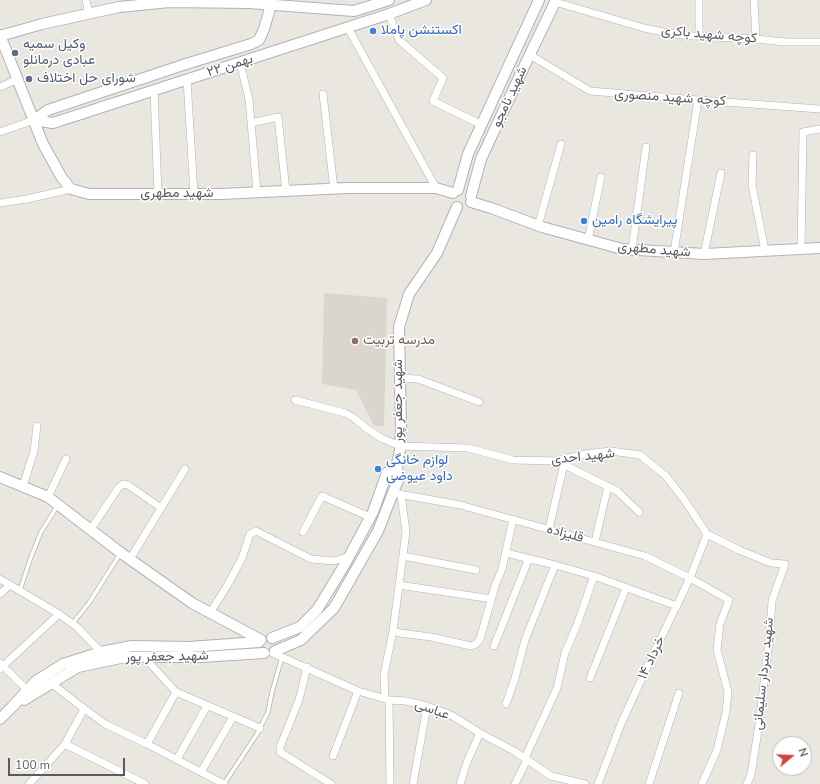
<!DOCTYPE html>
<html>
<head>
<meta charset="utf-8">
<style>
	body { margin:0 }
	#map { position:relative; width:820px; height:784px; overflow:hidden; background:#eae7e0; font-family:"Nunito Sans",sans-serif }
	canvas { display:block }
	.north { position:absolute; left:772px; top:736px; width:40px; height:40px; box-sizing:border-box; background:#fff; border:1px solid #bdbebf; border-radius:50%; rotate:71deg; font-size:11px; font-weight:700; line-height:16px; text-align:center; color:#595c5f }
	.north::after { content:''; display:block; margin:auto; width:14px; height:18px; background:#d4433c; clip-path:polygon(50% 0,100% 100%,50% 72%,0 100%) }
	.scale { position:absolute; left:8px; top:758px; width:117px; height:18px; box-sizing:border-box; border:2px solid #595c5f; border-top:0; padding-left:5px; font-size:12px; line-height:14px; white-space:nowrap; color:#595c5f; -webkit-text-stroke:3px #fff; paint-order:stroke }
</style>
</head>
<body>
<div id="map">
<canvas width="820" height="784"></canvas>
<div class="north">N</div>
<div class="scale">100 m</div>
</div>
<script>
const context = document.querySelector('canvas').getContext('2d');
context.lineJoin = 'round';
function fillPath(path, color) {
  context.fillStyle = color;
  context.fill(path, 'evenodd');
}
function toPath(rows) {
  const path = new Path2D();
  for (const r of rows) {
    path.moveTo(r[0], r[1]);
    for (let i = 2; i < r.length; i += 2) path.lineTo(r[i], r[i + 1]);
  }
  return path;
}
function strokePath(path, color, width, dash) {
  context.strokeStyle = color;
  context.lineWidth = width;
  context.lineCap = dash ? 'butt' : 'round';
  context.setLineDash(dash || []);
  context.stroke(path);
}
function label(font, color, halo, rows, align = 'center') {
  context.font = font + ' "Nunito Sans",Vazirmatn,sans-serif';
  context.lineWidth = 3;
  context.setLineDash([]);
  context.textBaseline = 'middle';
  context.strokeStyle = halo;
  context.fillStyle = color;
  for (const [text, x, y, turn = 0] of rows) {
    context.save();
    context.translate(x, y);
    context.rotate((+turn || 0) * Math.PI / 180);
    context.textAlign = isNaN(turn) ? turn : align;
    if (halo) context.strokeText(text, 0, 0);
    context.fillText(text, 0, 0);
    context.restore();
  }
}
fillPath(toPath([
	[324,293,387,298,384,426,374,426,356,390,322,384]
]), '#dad6ce');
const lane = toPath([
	[20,590,31,557,41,532,58,505],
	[72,624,89,603,120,554],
	[224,784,257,734,268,712,272,692,282,657]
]);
const street = toPath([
	[86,0,89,14],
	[699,0,699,36],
	[754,0,756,39],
	[555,2,644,28,673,34,694,36,756,39,785,42,820,42],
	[389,14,399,40,443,78,433,101,482,125],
	[348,28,436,188],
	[530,55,590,91,698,100,820,109],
	[240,63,249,99,257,192],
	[187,80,194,194],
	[0,87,18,79],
	[154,90,158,194],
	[323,94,334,189],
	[251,123,278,117,286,191],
	[0,132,34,120],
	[753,155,752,185,765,251],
	[0,203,27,199,71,189],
	[538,226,561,144],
	[588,240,601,177],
	[632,249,646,147],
	[801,249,803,132,820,129],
	[674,252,698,100],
	[704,254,721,173],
	[400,378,418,379,479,402],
	[295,400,345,413,354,418,366,428,381,438,400,446,468,448,513,460,557,461,585,454,611,451,640,455,666,476,683,498,707,534,739,550,771,563,785,564,772,601,769,641,759,724,751,775,747,784],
	[557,461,617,491,639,512],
	[23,486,34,451,37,426],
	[393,493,460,505,645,556,690,578,729,600,720,624,717,650,728,692,726,712,717,750,702,784],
	[48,497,66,459],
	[91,529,119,487,123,484,128,485,161,508],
	[549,529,564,464],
	[303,532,322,496,370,517],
	[595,542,608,486],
	[506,553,555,565,594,576],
	[403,556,476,570],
	[130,559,185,469],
	[0,579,59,614,77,627,101,652],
	[399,585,492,599],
	[0,594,10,585],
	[210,613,227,586,242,558,250,534,256,531,311,559,334,561,350,556],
	[393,631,400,633,431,637,471,646,476,644,480,639,495,586,502,569,513,519],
	[494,646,529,558],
	[273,653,358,691,389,700,406,701,427,706,451,715,480,733,514,751,551,776,585,784],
	[144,657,176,692,260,728],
	[0,663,3,666,59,614],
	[307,667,299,700,280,747,280,752,331,784],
	[0,669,3,666,27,690],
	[590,678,626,588],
	[51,683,78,704,105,724,147,744,224,784],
	[385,699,384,675,393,631,406,532,401,494],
	[389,700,390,784],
	[506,704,515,678,525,640,555,565],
	[65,744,145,784],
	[147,744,176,692],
	[333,756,358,691],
	[525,758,557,688,565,653,577,625,594,576,677,606],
	[177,759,207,706],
	[201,772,233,717],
	[29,784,65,744,84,709],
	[413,784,427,706],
	[460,784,467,762,480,733],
	[515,784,527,760],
	[598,784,621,724,647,667,690,578,707,534],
	[649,784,679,693]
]);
const secondary = toPath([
	[0,35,43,144,62,178,71,189,89,194,221,194,347,188,436,188,453,193],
	[0,36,42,24,119,7,170,2,249,3,354,11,389,0],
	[34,120,53,123,389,14,426,0],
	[34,120,48,110,186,64,251,44,259,40,264,29,271,5],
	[458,190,468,154,539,0],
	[471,196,481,159,522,71,556,0],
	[471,202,491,208,542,227,622,249,704,254,820,248],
	[0,477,48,497,121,553,192,603,261,640],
	[272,638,300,627,317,610,345,564,373,512,387,473,397,464],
	[275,651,301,640,334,608,378,531,398,480,397,464,400,450,401,428,399,327,409,294,437,253,457,207],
	[24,700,78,667,125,657,201,657,264,653],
	[0,719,12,707,36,681,63,664,101,652,132,646,189,647,259,642]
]);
strokePath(lane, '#b1b3b6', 5);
strokePath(street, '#b1b3b6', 8);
strokePath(secondary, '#b0b3b6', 12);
strokePath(lane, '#fff', 3.5);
strokePath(street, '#fff', 7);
strokePath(secondary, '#fff', 10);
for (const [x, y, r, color] of [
	[373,31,4,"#3f7fe0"],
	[15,53,4,"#5c6f8a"],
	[29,79,4,"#5c6f8a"],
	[584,221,4,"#3f7fe0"],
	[355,341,4,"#8d6e63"],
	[378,469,4,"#3f7fe0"]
]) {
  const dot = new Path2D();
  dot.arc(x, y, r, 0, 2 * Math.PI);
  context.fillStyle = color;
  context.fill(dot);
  strokePath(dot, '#fff', 1.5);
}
label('14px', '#366cbe', '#fff', [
	["اکستنشن پاملا",381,31],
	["پیرایشگاه ‌رامین",592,221],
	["لوازم خانگی",386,461],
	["داود عیوضی",386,477]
], 'left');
label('14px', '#595c5f', '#fff', [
	["کوچه شهید باکری",709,35,5],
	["۲۲ بهمن",230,66,-18],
	["شهید نامجو",510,97,-65],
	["کوچه شهید منصوری",670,98,4],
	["شهید مطهری",177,194],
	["شهید مطهری",654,250,5],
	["شهید جعفر پور",399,401,-90],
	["شهید احدی",583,457,-6],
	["قلیزاده",565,534,15],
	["شهید جعفر پور",167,657,-1],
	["۱۴ خرداد",652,658,-65],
	["شهید سردار سلیمانی",764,674,-84],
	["عباسی",432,710,20]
]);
label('14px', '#4e5e75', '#fff', [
	["وکیل سمیه",23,45],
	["عبادی درمانلو",23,61],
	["شورای حل اختلاف",37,79]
], 'left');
label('14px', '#785e54', '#fff', [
	["مدرسه تربیت",363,341]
], 'left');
</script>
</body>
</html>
